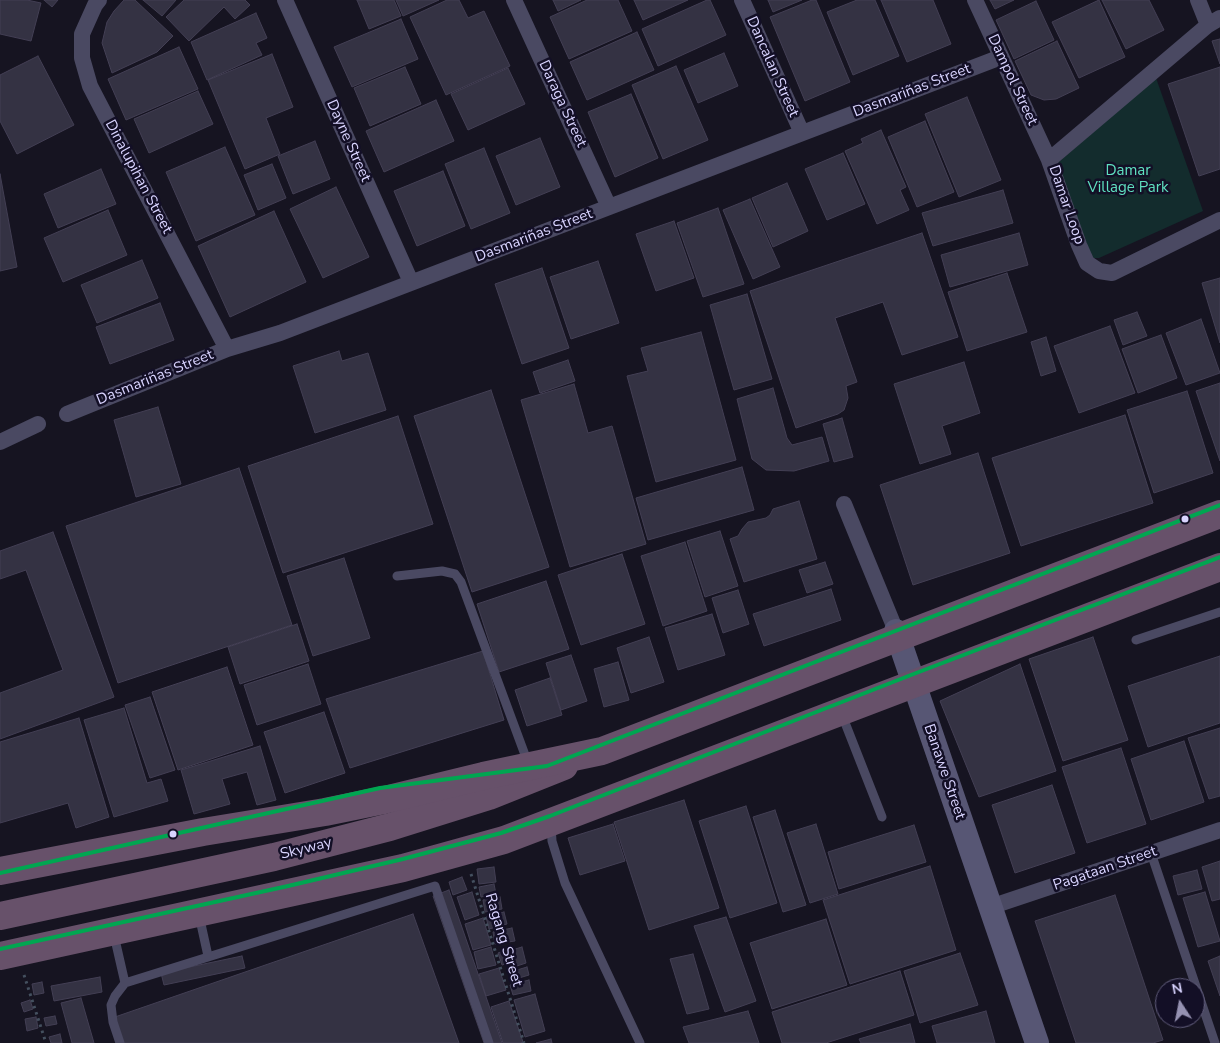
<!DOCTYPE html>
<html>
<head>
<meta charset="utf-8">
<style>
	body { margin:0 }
	#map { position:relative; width:1220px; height:1043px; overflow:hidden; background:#161421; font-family:"Nunito Sans",sans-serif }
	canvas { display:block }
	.north { position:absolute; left:1155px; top:978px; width:50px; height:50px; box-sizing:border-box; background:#130f26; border:1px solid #625e7d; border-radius:50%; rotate:349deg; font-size:14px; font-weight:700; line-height:20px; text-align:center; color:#d9d4ff }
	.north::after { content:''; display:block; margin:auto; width:18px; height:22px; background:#9591b1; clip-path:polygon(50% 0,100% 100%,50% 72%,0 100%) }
</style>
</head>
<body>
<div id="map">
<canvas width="1220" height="1043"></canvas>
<div class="north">N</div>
</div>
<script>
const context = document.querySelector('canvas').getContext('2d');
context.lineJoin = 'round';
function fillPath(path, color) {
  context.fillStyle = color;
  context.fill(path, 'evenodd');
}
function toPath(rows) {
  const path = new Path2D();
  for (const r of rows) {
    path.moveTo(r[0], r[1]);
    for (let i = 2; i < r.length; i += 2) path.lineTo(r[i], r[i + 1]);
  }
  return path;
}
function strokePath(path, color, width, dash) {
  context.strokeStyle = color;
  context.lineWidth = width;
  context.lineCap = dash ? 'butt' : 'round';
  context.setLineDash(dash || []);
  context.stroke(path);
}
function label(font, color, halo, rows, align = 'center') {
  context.font = font + ' "Nunito Sans",sans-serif';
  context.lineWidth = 5;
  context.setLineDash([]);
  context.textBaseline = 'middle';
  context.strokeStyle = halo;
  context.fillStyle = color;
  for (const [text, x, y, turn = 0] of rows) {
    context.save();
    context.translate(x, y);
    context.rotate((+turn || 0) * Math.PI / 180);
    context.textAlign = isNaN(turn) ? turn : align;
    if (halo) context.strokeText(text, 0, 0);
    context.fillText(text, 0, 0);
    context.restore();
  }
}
fillPath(toPath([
	[1156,78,1203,211,1099,258,1091,258,1054,166]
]), '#132c2d');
const building = toPath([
	[0,0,27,0,41,3,31,41,0,34,0,0],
	[44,0,58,0,52,7,44,0],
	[124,0,135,0,173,36,157,52,112,73,102,43,107,22,114,11,124,0],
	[143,0,176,0,162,16,143,0],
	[184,0,245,0,250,5,235,19,224,7,189,41,166,17,184,0],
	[357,0,394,0,401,16,369,29,357,0],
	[396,0,439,0,403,16,396,0],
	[447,0,459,0,468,18,484,11,510,66,446,95,410,17,447,0],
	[553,0,581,0,558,11,553,0],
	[587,0,618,0,632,31,569,59,550,17,587,0],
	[634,0,688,0,643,20,634,0],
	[707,0,710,0,726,35,658,66,642,29,707,0],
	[768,0,802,0,773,12,768,0],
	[812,0,816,0,850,82,805,101,770,17,812,0],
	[857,0,875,0,899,56,853,75,827,12,857,0],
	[881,0,933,0,951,44,907,62,881,0],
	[990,0,1014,0,995,9,990,0],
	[1099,0,1125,57,1079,78,1052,22,1099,0],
	[1102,0,1149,0,1164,30,1126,49,1102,0],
	[1036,1,1054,40,1014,59,996,20,1036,1],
	[256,13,267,38,256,43,262,55,207,80,191,42,256,13],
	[401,19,418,59,352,87,334,47,401,19],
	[637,32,654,70,587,100,570,62,637,32],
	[1220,39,1220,64,1212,41,1220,39],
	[1057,41,1079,88,1056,99,1044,100,1031,95,1015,61,1057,41],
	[179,47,198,89,126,120,108,79,179,47],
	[724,53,738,86,698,103,684,70,724,53],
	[272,54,293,107,266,118,280,154,245,169,208,80,272,54],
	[38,56,74,125,17,154,0,121,0,75,38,56],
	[676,66,708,140,663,159,632,85,676,66],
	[405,67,421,104,370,126,354,88,405,67],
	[1220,67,1220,169,1199,176,1168,84,1220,67],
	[508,68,525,104,468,130,451,94,508,68],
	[198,91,213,124,149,153,134,119,198,91],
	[631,94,658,158,615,177,588,112,631,94],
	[967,97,1001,180,959,197,925,114,967,97],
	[436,100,454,141,384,172,366,131,436,100],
	[925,121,954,192,917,207,888,137,925,121],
	[881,130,906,187,900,190,909,210,877,224,845,151,863,143,861,139,881,130],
	[540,138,560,187,516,205,496,156,540,138],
	[315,141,330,179,293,194,278,156,315,141],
	[225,147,255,215,196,241,166,172,225,147],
	[484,148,510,213,471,229,445,164,484,148],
	[843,153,865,204,827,220,805,169,843,153],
	[272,164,286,198,258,210,244,175,272,164],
	[101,169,116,204,58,228,44,194,101,169],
	[443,171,465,226,417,246,394,191,443,171],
	[0,174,17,267,0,271,0,174],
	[787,183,808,231,773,247,752,198,787,183],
	[336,187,369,257,323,278,290,209,336,187],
	[1003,190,1013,223,933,246,922,213,1003,190],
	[750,199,780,267,753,279,723,210,750,199],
	[718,208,744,284,703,297,677,223,718,208],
	[108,210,127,255,63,282,44,238,108,210],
	[274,211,306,282,230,317,198,246,274,211],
	[674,221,694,278,656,291,636,234,674,221],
	[922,233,958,337,902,355,883,302,835,318,857,382,846,386,848,398,844,410,838,414,796,428,750,291,922,233],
	[1019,233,1028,265,950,287,941,255,1019,233],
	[142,260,158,298,97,323,81,285,142,260],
	[598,261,619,323,571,339,550,277,598,261],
	[542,268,569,348,522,364,495,284,542,268],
	[1007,273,1027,332,967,351,948,292,1007,273],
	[1220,278,1220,343,1202,283,1220,278],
	[747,294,772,379,734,390,710,305,747,294],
	[160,303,174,340,110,364,96,327,160,303],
	[1137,312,1147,336,1123,345,1114,320,1137,312],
	[1201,319,1220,373,1186,385,1166,333,1201,319],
	[1110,326,1135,393,1079,413,1054,346,1110,326],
	[701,332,736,460,656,482,627,376,648,371,641,348,701,332],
	[1161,335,1177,378,1138,393,1122,349,1161,335],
	[1046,337,1056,371,1041,376,1031,342,1046,337],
	[339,351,342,361,368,353,386,410,315,433,293,366,339,351],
	[568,360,575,381,540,393,533,372,568,360],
	[964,362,980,413,942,426,951,454,920,464,894,384,964,362],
	[1220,383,1220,461,1196,391,1220,383],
	[574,384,588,433,612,426,646,544,570,567,521,400,574,384],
	[773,388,787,438,792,445,822,437,829,461,794,471,766,470,752,459,737,399,773,388],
	[491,390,549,567,472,592,414,416,491,390],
	[1187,391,1213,473,1154,493,1127,410,1187,391],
	[158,407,181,484,136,497,114,420,158,407],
	[1125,415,1153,503,1021,546,992,458,1125,415],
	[398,416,433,524,283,573,248,466,398,416],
	[842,418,853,457,834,462,823,424,842,418],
	[978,453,1010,553,913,585,880,485,978,453],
	[742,467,754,510,648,540,636,498,742,467],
	[239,468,292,625,118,683,66,526,239,468],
	[799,501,817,559,744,582,730,539,738,536,742,529,748,522,766,518,770,515,773,509,799,501],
	[720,531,738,586,705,597,687,541,720,531],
	[53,532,114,697,0,739,0,693,63,670,26,570,0,579,0,551,53,532],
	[685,542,707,611,663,626,641,556,685,542],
	[622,554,645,624,581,645,558,575,622,554],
	[344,558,370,638,313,656,287,576,344,558],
	[825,562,833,584,807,593,799,570,825,562],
	[546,581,569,649,499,672,477,604,546,581],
	[831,589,841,620,764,646,753,614,831,589],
	[738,590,749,624,723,633,712,598,738,590],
	[712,614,725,655,678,670,665,628,712,614],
	[297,624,309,661,240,684,228,647,297,624],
	[649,637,664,682,631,693,617,648,649,637],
	[1093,637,1128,740,1063,761,1029,659,1093,637],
	[483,651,504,720,350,768,326,699,483,651],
	[571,655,587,701,561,710,546,663,571,655],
	[1220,656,1220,723,1148,747,1128,686,1220,656],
	[618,662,629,700,604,707,594,669,618,662],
	[308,664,321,704,257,725,244,685,308,664],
	[1020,664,1056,771,979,797,940,701,1020,664],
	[227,667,253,745,178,770,152,692,227,667],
	[550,678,562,715,527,726,515,690,550,678],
	[150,697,175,770,150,778,125,705,150,697],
	[124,708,147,783,161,779,168,801,114,817,84,720,124,708],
	[324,712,345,773,285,793,264,732,324,712],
	[79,718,109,817,76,828,68,803,0,823,0,742,79,718],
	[1220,728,1220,796,1209,799,1188,738,1220,728],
	[1184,741,1204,802,1151,820,1131,759,1184,741],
	[260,746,276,800,257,805,247,772,222,779,230,804,194,814,181,770,260,746],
	[1121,748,1146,824,1087,843,1062,767,1121,748],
	[1052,785,1075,853,1015,873,992,805,1052,785],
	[684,800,719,908,649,930,614,822,684,800],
	[746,806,777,903,730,918,699,821,746,806],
	[775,810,806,905,783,912,753,817,775,810],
	[613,824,625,861,580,875,568,838,613,824],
	[816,824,838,894,810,903,787,833,816,824],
	[914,825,926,862,839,889,828,852,914,825],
	[1220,861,1220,899,1212,901,1202,867,1220,861],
	[930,866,956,950,850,984,823,900,930,866],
	[494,867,496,882,479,884,477,869,494,867],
	[1197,870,1202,889,1178,895,1173,876,1197,870],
	[462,877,467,890,453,895,449,882,462,877],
	[494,884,496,894,481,897,479,887,494,884],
	[449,890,502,1043,484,1043,433,896,449,890],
	[472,892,479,915,465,920,457,897,472,892],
	[1205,892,1220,941,1198,947,1183,898,1205,892],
	[1115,895,1163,1040,1153,1043,1076,1043,1035,921,1115,895],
	[500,897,502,909,485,912,483,900,500,897],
	[504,912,507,924,489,929,486,917,504,912],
	[413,914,459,1043,120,1043,112,1018,413,914],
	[726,917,756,1001,725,1012,694,926,726,917],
	[483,918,491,945,473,950,465,924,483,918],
	[826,919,847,985,772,1009,750,943,826,919],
	[512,928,515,941,495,944,493,932,512,928],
	[491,947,496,965,478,969,474,952,491,947],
	[522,947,526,963,517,966,512,950,522,947],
	[508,949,512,962,502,965,498,953,508,949],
	[960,953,978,1005,920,1023,904,971,960,953],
	[693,954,709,1009,687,1014,670,959,693,954],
	[242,956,245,968,164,985,161,973,242,956],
	[1220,956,1220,996,1208,961,1220,956],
	[527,967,529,975,519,978,517,970,527,967],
	[499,968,506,990,486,996,479,974,499,968],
	[900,971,914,1015,826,1043,782,1043,772,1012,900,971],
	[100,977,102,992,54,1001,51,986,100,977],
	[529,980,531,991,513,995,510,985,529,980],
	[42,982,44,993,34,995,32,984,42,982],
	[535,994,545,1031,525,1037,514,1000,535,994],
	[81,998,94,1043,72,1043,61,1003,81,998],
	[30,1000,33,1009,24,1012,21,1003,30,1000],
	[509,1001,523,1042,520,1043,503,1043,491,1007,509,1001],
	[748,1011,759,1043,689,1043,683,1027,748,1011],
	[986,1011,995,1043,937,1043,932,1026,986,1011],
	[55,1016,57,1024,46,1026,44,1018,55,1016],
	[36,1017,38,1028,27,1031,25,1019,36,1017],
	[910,1024,915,1043,861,1043,859,1039,910,1024],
	[60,1034,62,1043,51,1043,49,1037,60,1034],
	[551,1039,552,1043,536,1043,551,1039]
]);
fillPath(building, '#343243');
strokePath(building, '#433f54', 1);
strokePath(toPath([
	[471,874,524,1043],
	[24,975,46,1043]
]), '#44505f', 3, [2.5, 4]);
strokePath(toPath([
	[397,576,442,571,455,574,461,582,528,763],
	[1136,640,1220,612],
	[842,715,882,817],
	[551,825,552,841,565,883,640,1043],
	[1151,853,1215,1043],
	[199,915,208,956],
	[114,935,125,983],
	[120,1043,113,1022,111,1005,115,996,125,983,435,886,489,1043]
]), '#4a4962', 9);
strokePath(toPath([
	[99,0,95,5,82,34,82,58,90,86,227,349],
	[285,0,411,282],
	[514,0,609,207],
	[742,0,802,133],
	[975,0,1049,160,1079,245,1087,263,1099,271,1112,273,1220,220],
	[1198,0,1208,25],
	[1049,160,1208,25,1220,18],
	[67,414,227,349,280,333,1001,57],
	[0,442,38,424],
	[844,504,896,631],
	[990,907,1220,830]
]), '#4a4962', 16);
strokePath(toPath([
	[896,631,1037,1043]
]), '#575674', 24);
strokePath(toPath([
	[0,916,274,857,390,827,489,796,564,766]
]), '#67516a', 28);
strokePath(toPath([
	[0,871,203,832,325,812,384,800,483,776,602,751,1220,514],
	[0,956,403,868,504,840,1220,567]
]), '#67516a', 28);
strokePath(toPath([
	[0,873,380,788,547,766,1220,505],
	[0,949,288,886,403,859,501,833,550,816,911,675,1220,557]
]), '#00a651', 4);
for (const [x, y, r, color] of [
	[1185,519,4.5,"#d9d4ff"],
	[173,834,4.5,"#d9d4ff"]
]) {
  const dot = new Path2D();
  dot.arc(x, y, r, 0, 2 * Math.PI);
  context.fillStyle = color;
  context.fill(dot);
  strokePath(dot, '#130f26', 2);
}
label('15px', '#d9d4ff', '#130f26', [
	["Dancalan Street",772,67,66],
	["Dampol Street",1012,80,65],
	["Dasmariñas Street",912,91,-21],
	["Daraga Street",562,104,65],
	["Dayne Street",348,141,66],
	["Dinalupihan Street",138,177,62],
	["Damar Loop",1066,205,71],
	["Dasmariñas Street",534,236,-21],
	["Dasmariñas Street",155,378,-22],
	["Banawe Street",944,772,71],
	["Skyway",306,849,-14],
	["Pagataan Street",1105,869,-19],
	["Ragang Street",503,940,73]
]);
label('15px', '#5fe0c0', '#130f26', [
	["Damar",1128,171],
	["Village Park",1128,188]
]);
</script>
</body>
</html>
